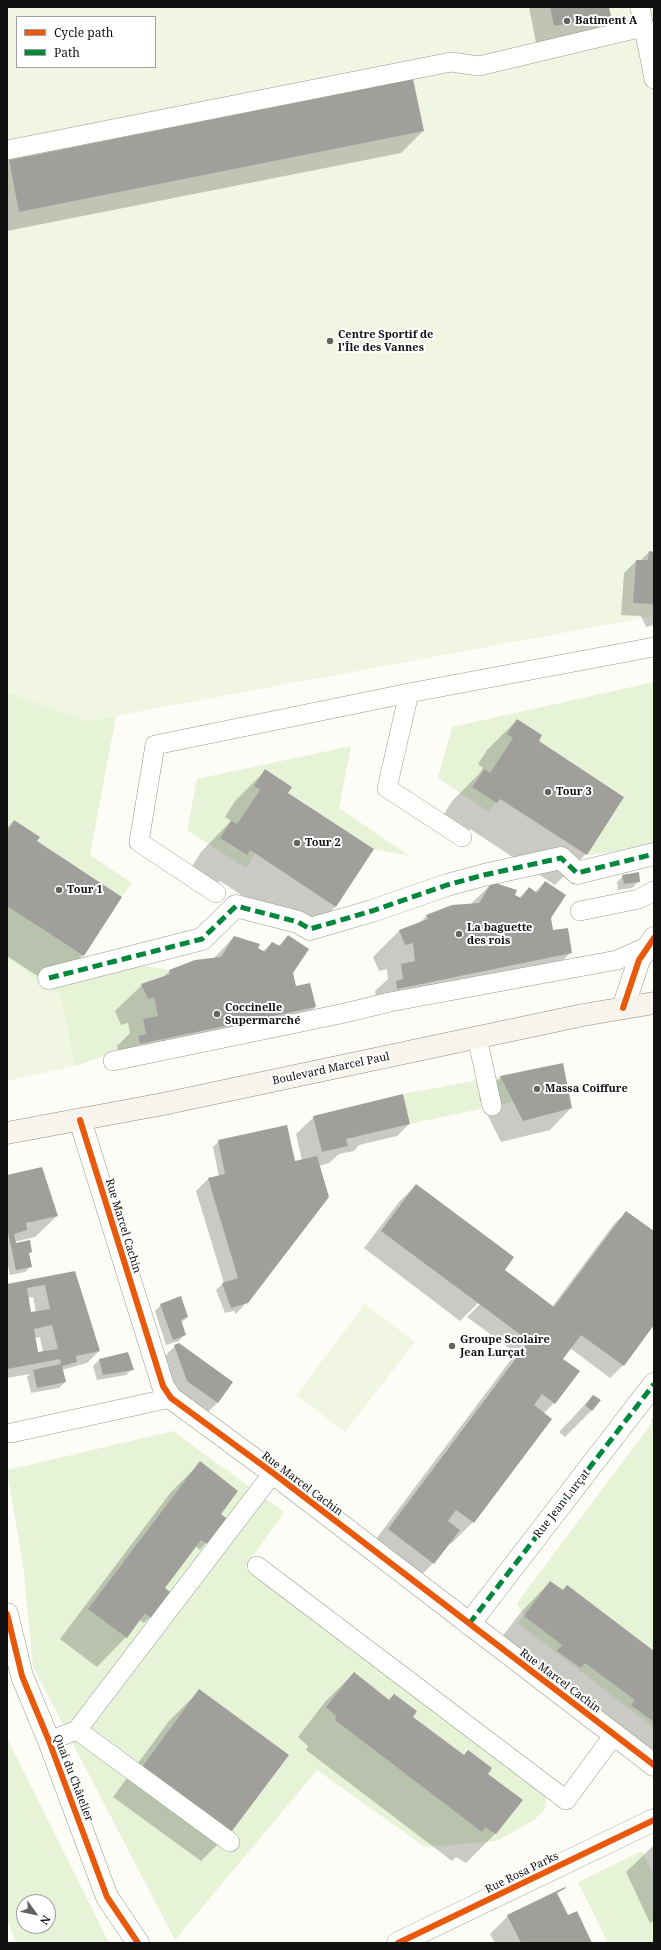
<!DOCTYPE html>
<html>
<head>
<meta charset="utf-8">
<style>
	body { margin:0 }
	#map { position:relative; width:661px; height:1950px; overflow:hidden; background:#fdfcf7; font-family:"Noto Serif",serif }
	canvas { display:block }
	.frame { position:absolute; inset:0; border:8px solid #111; pointer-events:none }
	.legend { position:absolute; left:16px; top:16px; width:140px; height:52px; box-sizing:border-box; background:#fff; border:1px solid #a0a0a0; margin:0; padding:5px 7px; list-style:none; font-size:12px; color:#111 }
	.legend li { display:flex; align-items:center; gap:8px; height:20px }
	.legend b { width:20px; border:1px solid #a0a0a0 }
	.north { position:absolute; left:16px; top:1894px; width:40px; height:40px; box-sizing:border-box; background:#fff; border:1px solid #a0a0a0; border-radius:50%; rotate:123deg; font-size:11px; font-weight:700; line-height:16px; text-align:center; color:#111 }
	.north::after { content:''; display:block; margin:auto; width:14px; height:18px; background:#646362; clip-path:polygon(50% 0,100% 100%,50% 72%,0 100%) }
</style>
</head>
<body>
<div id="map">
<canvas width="661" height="1950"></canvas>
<div class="frame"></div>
<ul class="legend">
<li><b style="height:5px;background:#e8590c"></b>Cycle path</li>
<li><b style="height:5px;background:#00873e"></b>Path</li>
</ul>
<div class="north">N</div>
</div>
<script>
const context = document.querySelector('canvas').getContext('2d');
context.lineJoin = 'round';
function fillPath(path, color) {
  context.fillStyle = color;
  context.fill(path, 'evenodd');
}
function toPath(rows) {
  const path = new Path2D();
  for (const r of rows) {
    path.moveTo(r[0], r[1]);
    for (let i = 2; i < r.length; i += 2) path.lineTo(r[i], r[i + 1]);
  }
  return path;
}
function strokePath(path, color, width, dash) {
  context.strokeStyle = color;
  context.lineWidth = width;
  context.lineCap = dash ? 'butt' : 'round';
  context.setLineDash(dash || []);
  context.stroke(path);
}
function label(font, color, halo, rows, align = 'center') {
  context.font = font + ' "Noto Serif",serif';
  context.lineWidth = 4;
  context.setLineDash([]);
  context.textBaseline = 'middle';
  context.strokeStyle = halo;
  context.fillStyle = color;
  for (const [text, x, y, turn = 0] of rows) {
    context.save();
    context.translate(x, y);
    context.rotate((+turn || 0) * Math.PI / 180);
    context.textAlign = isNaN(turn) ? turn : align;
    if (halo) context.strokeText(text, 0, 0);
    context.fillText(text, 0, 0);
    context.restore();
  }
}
fillPath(toPath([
	[654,682,654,847,587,855,624,796,539,741,542,735,517,719,507,733,513,738,490,773,483,769,472,786,496,802,489,812,438,778,452,727],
	[7,692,88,721,116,716,90,855,132,883,122,897,37,841,40,837,14,820,7,831],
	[351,746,339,808,410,856,374,849,288,793,292,787,266,769,254,786,260,790,237,824,231,821,220,838,246,855,250,850,255,854,246,868,187,830,197,779],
	[7,906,84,956,169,970,170,974,141,984,148,999,154,997,158,1016,143,1019,146,1034,138,1036,140,1044,75,1066,60,994,7,960],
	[500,1076,513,1102,410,1124,403,1094],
	[654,1420,654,1728,518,1623,524,1616,517,1603],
	[173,1431,284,1512,245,1568,544,1792,546,1801,545,1809,534,1820,497,1841,425,1847,317,1770,175,1940,33,1667,23,1564,7,1473,7,1470],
	[7,1738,109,1943,16,1943,7,1919],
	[24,1902,48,1902,48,1926,24,1926],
	[642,1851,654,1876,654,1943,608,1943,578,1882]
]), '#e7f3d7');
fillPath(toPath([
	[7,7,654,7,654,616,88,721,7,692],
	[17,17,155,17,155,67,17,67],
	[7,960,60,994,75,1066,7,1081],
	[365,1304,415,1342,345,1432,296,1395]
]), '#f0f6e1');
fillPath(toPath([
	[529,7,608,7,610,16,592,33,536,43],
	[423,131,401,153,7,231,7,163,9,160],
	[649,552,654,553,654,625,646,627,641,616,621,615,624,573,636,561,640,561],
	[517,720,538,741,623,797,586,854,555,885,470,829,466,833,442,817,453,800,479,774,483,768,478,764,487,750],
	[266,770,287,793,372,849,335,907,305,937,220,881,216,885,191,868,201,852,231,821,225,817,235,801],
	[14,821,36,842,121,898,83,955,53,986,7,956,7,828],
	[623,876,639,881,632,888,618,890,617,882],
	[545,882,552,931,571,952,545,979,377,1002,375,991,388,979,387,969,379,971,373,957,400,930,419,923,427,916,471,904,492,883,519,898,529,888,535,892],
	[234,937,262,952,272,943,278,946,288,937,295,987,315,1007,288,1033,119,1057,117,1046,130,1033,128,1023,121,1025,115,1011,142,985,163,977,170,971,213,959],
	[501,1077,571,1108,550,1130,501,1142,479,1098],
	[314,1117,409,1124,397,1136,359,1145,354,1151,339,1154,329,1163,319,1166,247,1302,236,1314,234,1311,225,1313,216,1290,224,1283,196,1191,208,1179,219,1177,213,1147,219,1141,294,1162,302,1160,296,1134],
	[7,1176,57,1216,35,1237,14,1242,15,1244,31,1252,28,1254,31,1266,25,1272,10,1275,7,1262],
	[416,1185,500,1274,552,1307,614,1224,627,1212,654,1233,654,1324,623,1365,610,1378,570,1348,562,1359,554,1403,543,1414,550,1419,473,1522,451,1544,450,1543,433,1563,412,1585,367,1551,516,1353,467,1317,481,1303,478,1303,460,1321,364,1248,399,1202],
	[75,1272,99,1351,87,1363,62,1370,65,1382,59,1388,31,1393,27,1377,30,1374,7,1378,7,1285],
	[33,1297,36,1312,30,1313,27,1298],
	[40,1337,43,1352,38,1353,35,1338],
	[161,1305,187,1317,181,1323,185,1334,179,1341,166,1345,155,1311],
	[175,1346,218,1402,200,1420,157,1364],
	[127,1353,132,1369,126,1375,97,1380,93,1366,99,1360],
	[593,1396,592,1410,565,1437,559,1432],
	[654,1416,654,1429,652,1419],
	[200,1463,217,1518,225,1519,200,1550,195,1546,160,1592,169,1593,150,1617,144,1623,139,1620,126,1637,97,1667,60,1639,171,1492],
	[550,1582,562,1591,567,1586,654,1652,654,1766,495,1646,521,1612],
	[354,1673,389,1700,394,1695,412,1717,521,1800,495,1834,466,1863,456,1857,452,1861,306,1750,308,1746,298,1737,325,1702],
	[199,1691,287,1755,231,1831,201,1861,113,1797,169,1721],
	[654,1845,654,1921,650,1923,626,1872],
	[508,1916,567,1916,591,1943,495,1943,490,1934]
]), '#0003');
fillPath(toPath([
	[550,7,609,7,611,16,554,26],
	[413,79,424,131,19,212,9,160],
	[649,551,654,552,654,604,633,603,636,560,648,560],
	[517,719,542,735,539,741,624,797,587,855,500,799,497,803,472,787,484,769,490,773,513,738,507,734],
	[265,769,292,787,288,793,374,849,336,907,250,850,247,855,220,838,231,821,237,824,260,790,254,786],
	[14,820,40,837,37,841,122,897,84,956,7,906,7,831],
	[639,872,640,882,624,884,622,875],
	[545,881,566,895,551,918,553,930,568,928,572,953,397,989,396,981,403,979,401,964,415,961,413,943,405,945,399,930,428,919,426,915,452,905,479,903,492,882,517,890,515,895,521,898,529,887,537,893],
	[288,935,309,949,293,973,296,986,310,983,316,1007,140,1044,138,1036,146,1034,143,1019,158,1016,154,997,148,999,141,984,170,974,169,970,195,960,221,957,234,936,260,944,258,948,265,952,272,942,280,946],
	[563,1063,572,1108,523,1121,500,1076],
	[403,1094,410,1124,346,1139,348,1146,322,1152,313,1116],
	[287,1125,295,1161,317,1156,329,1197,248,1303,231,1308,222,1283,238,1278,208,1178,225,1174,218,1140],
	[42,1167,58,1216,26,1223,27,1230,14,1234,16,1243,30,1240,32,1252,29,1253,32,1267,16,1270,7,1227,7,1175],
	[416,1184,514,1257,505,1270,554,1307,626,1211,654,1231,654,1325,624,1366,581,1335,563,1359,580,1371,555,1404,542,1394,534,1405,552,1419,474,1523,456,1510,448,1521,460,1530,434,1564,388,1529,529,1341,381,1231],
	[75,1271,100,1351,76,1356,77,1362,62,1366,66,1382,37,1388,33,1370,61,1364,60,1359,7,1369,7,1284],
	[45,1285,50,1309,31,1312,27,1288],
	[52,1325,58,1349,38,1352,34,1329],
	[181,1296,188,1317,181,1320,186,1335,173,1340,160,1304],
	[179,1343,233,1382,218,1403,187,1381,174,1345],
	[128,1352,134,1370,103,1375,99,1359],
	[593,1395,601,1400,592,1411,585,1405],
	[200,1461,238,1491,221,1514,227,1519,207,1544,201,1540,165,1588,170,1592,151,1618,145,1613,127,1638,88,1609],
	[550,1581,563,1590,567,1585,654,1651,654,1722,631,1705,635,1700,585,1663,581,1668,557,1651,562,1645,524,1616],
	[354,1672,389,1700,394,1694,417,1711,413,1717,464,1755,468,1750,492,1768,488,1774,523,1800,496,1834,485,1827,482,1832,335,1720,336,1716,326,1707],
	[199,1689,289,1755,232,1831,143,1766],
	[565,1887,566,1888,557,1893,568,1915,577,1911,592,1943,521,1943,507,1915]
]), '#a19f9c');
const service = toPath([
	[640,7,654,79],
	[7,150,451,62,479,66,643,27],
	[409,693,387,788,462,837],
	[216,893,139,842,155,745,409,693,654,647],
	[580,911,639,899,654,891],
	[477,1037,492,1106],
	[113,1061,345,1013,390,1002,617,960,649,946],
	[11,1433,171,1398],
	[257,1566,566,1800,614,1735],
	[77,1730,230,1842],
	[49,1741,77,1730,273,1473]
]);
const pedestrian = toPath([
	[49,978,202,939,236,906,298,922,310,929,372,911,447,885,484,875,561,858,577,873,654,854],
	[469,1624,654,1384]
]);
const minor = toPath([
	[623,1008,639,960,654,938],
	[80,1120,163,1386,171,1398,273,1473,654,1765],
	[398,1943,654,1820]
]);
const tertiary = toPath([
	[7,1614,22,1676,49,1741,107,1897,138,1943]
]);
const secondary = toPath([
	[7,1133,163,1104,583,1015,654,1003]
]);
strokePath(service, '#979795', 20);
strokePath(pedestrian, '#979795', 23);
strokePath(minor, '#979795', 23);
strokePath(tertiary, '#979795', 23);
strokePath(secondary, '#8e8d8b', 23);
strokePath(service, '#fffffe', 19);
strokePath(pedestrian, '#fffffe', 22);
strokePath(minor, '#fffffe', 22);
strokePath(tertiary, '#fffffe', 22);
strokePath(secondary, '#f6f4eb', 22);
strokePath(toPath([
	[49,978,202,939,236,906,298,922,310,929,372,911,447,885,484,875,561,858,577,873,654,854],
	[469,1624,654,1384]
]), '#00873e', 5, [10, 5]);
strokePath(toPath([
	[623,1008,639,960,654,938],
	[80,1120,163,1386,171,1398,273,1473,654,1765],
	[7,1614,22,1676,49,1741,107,1897,138,1943],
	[398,1943,654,1820]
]), '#e8590c', 6);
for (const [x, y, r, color] of [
	[567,21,4,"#646362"],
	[330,341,4,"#646362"],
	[548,792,4,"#646362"],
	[297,843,4,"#646362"],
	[59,890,4,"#646362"],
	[459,934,4,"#646362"],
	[217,1014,4,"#646362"],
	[537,1089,4,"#646362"],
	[452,1346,4,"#646362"]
]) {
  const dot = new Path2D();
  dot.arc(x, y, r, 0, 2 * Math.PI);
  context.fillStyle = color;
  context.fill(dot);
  strokePath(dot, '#fff', 1.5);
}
label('bold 11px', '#111', '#fff', [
	["Batiment A",575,21],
	["Centre Sportif de",338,335],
	["l'Île des Vannes",338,348],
	["Tour 3",556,792],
	["Tour 2",305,843],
	["Tour 1",67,890],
	["La baguette",467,928],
	["des rois",467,941],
	["Coccinelle",225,1008],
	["Supermarché",225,1021],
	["Massa Coiffure",545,1089],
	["Groupe Scolaire",460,1340],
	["Jean Lurçat",460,1353]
], 'left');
label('11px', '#111', '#fff', [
	["Boulevard Marcel Paul",331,1069,-12],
	["Rue Marcel Cachin",123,1226,73],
	["Rue Marcel Cachin",302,1484,37],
	["Rue Jean Lurçat",562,1504,-52],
	["Rue Marcel Cachin",560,1681,37],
	["Quai du Châtelier",73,1778,69],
	["Rue Rosa Parks",522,1873,-26]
]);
</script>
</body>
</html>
